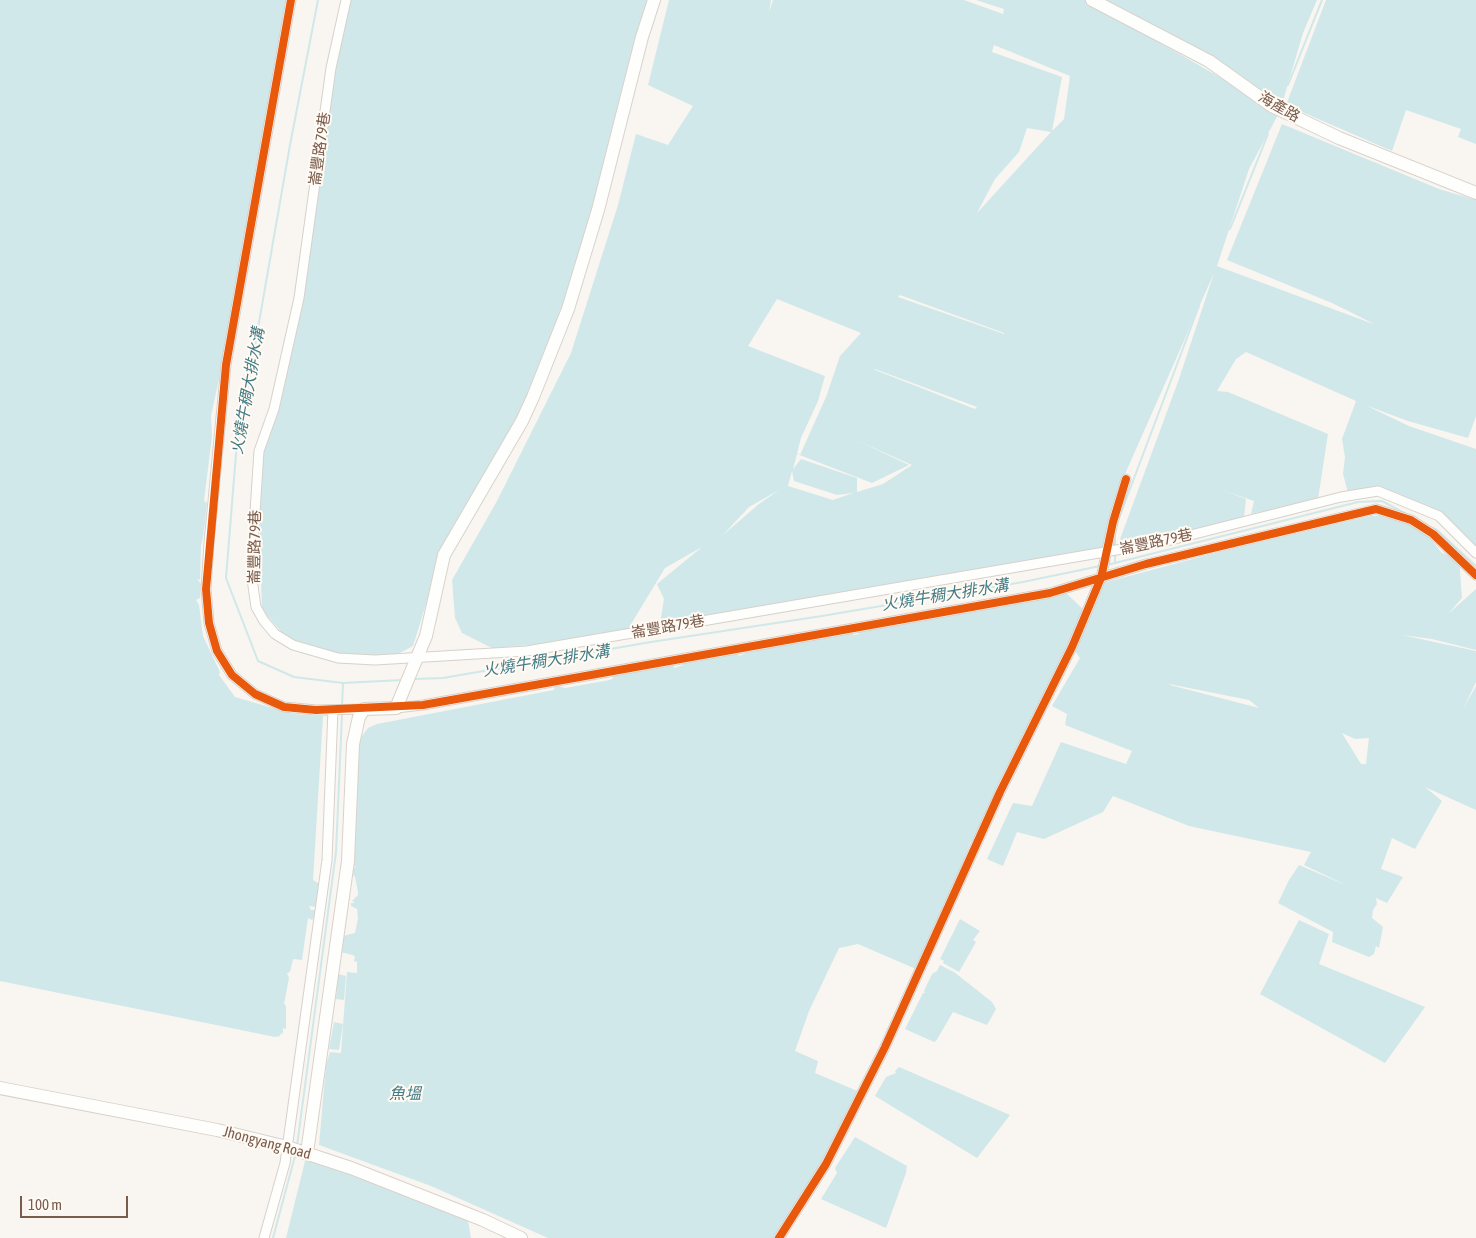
<!DOCTYPE html>
<html>
<head>
<meta charset="utf-8">
<style>
	body { margin:0 }
	#map { position:relative; width:1476px; height:1238px; overflow:hidden; background:#f9f5f0; font-family:"Asap Condensed",sans-serif }
	canvas { display:block }
	.scale { position:absolute; left:20px; top:1196px; width:108px; height:22px; box-sizing:border-box; border:2px solid #7a5c4d; border-top:0; padding-left:6px; font-size:15px; line-height:18px; white-space:nowrap; color:#7a5c4d; -webkit-text-stroke:4px #fffaf3; paint-order:stroke }
</style>
</head>
<body>
<div id="map">
<canvas width="1476" height="1238"></canvas>
<div class="scale">100 m</div>
</div>
<script>
const context = document.querySelector('canvas').getContext('2d');
context.lineJoin = 'round';
function fillPath(path, color) {
  context.fillStyle = color;
  context.fill(path, 'evenodd');
}
function toPath(rows) {
  const path = new Path2D();
  for (const r of rows) {
    path.moveTo(r[0], r[1]);
    for (let i = 2; i < r.length; i += 2) path.lineTo(r[i], r[i + 1]);
  }
  return path;
}
function strokePath(path, color, width, dash) {
  context.strokeStyle = color;
  context.lineWidth = width;
  context.lineCap = dash ? 'butt' : 'round';
  context.setLineDash(dash || []);
  context.stroke(path);
}
function label(font, color, halo, rows, align = 'center') {
  context.font = font + ' "Asap Condensed","Noto Sans TC",sans-serif';
  context.lineWidth = 4;
  context.setLineDash([]);
  context.textBaseline = 'middle';
  context.strokeStyle = halo;
  context.fillStyle = color;
  for (const [text, x, y, turn = 0] of rows) {
    context.save();
    context.translate(x, y);
    context.rotate((+turn || 0) * Math.PI / 180);
    context.textAlign = isNaN(turn) ? turn : align;
    if (halo) context.strokeText(text, 0, 0);
    context.fillText(text, 0, 0);
    context.restore();
  }
}
fillPath(toPath([
	[0,0,290,0,251,197,237,290,234,291,229,328,225,340,227,342,211,416,212,436,204,501,207,503,204,531,202,529,204,532,201,546,200,580,197,579,201,584,200,598,196,600,199,605,203,636,220,672,219,675,235,697,293,714,323,716,313,880,318,883,320,881,317,907,309,906,311,910,316,910,315,920,314,917,312,920,308,918,302,960,293,959,290,972,287,973,289,978,284,1004,286,1006,286,1029,283,1028,283,1034,281,1033,280,1036,275,1037,0,981],
	[349,0,654,0,578,277,524,404,435,575,413,646,388,659,326,657,292,644,262,610,259,512,262,449,278,408,332,80],
	[669,0,771,0,769,12,773,0,964,0,1003,14,1004,9,976,0,1085,0,1272,107,1214,66,1090,0,1317,0,1303,33,1280,111,1249,169,1217,266,1376,325,1332,303,1227,260,1282,124,1439,189,1476,200,1476,416,1468,438,1408,421,1365,405,1409,426,1476,449,1476,551,1439,516,1383,493,1349,496,1343,474,1345,457,1342,439,1356,401,1246,352,1236,359,1217,391,1228,392,1328,434,1318,499,1251,514,1254,501,1219,489,1246,499,1244,517,1116,550,1179,379,1214,273,1125,474,1108,547,660,624,664,599,657,584,702,547,665,568,628,629,597,635,595,640,492,648,462,633,455,618,452,580,497,501,571,353,618,205,636,134,668,145,693,106,648,85],
	[994,45,1070,76,1064,119,1052,131,1062,77,992,52],
	[1027,128,1051,132,977,213,995,179,1019,152],
	[900,295,1004,333,1004,334,898,297],
	[777,299,861,333,840,356,826,397,800,455,797,453,801,438,818,401,825,376,748,346],
	[875,370,875,369,977,407,975,409],
	[856,440,912,465,883,484,857,492,857,478,801,459,793,469,797,454,872,483,909,465],
	[792,471,794,481,837,495,853,493,833,500,788,486],
	[779,490,759,504,723,535,749,507],
	[1326,0,1476,0,1476,144,1458,137,1461,129,1406,110,1392,151,1286,105],
	[1371,516,1379,516,1421,527,1442,553,1459,558,1462,598,1448,614,1476,589,1476,650,1432,639,1402,635,1476,651,1476,682,1463,709,1476,686,1476,810,1425,787,1442,801,1415,849,1392,838,1381,869,1403,877,1387,903,1376,898,1377,904,1373,910,1372,918,1383,927,1379,948,1376,946,1374,954,1369,957,1332,942,1333,932,1278,903,1289,880,1299,865,1348,886,1304,865,1311,852,1189,826,1113,796,1103,812,1044,839,1017,832,1003,866,987,859,1013,803,1032,806,1061,742,1126,764,1132,751,1065,725,1067,714,1052,706,1080,658,1072,647,1099,584,1238,547],
	[1169,684,1249,700,1259,708,1170,685],
	[1342,733,1355,739,1369,738,1366,764,1361,764],
	[1066,593,1086,612,982,843,971,841,923,972,858,944,839,948,809,1011,795,1051,818,1061,815,1073,862,1093,782,1238,548,1238,431,1186,319,1145,326,1065,330,1052,341,1053,347,972,357,973,357,962,354,961,355,957,353,955,340,952,343,936,355,933,358,918,357,909,351,906,351,903,355,903,352,901,358,895,358,892,355,877,351,873,352,868,356,867,352,864,359,740,368,728,377,724,554,690,555,685,565,688,610,680,613,678,613,674,629,671,632,673,633,671,673,663,674,668,683,665,682,662,738,652,739,656,751,651,851,633,854,635,859,634,859,632],
	[960,919,980,931,973,940,976,942,959,972,943,963,944,961,940,959],
	[1299,920,1329,934,1319,964,1425,1007,1385,1063,1260,994],
	[940,965,954,972,992,1002,996,1009,987,1025,953,1012,936,1041,934,1042,905,1029,923,993,925,993,924,991,932,974,937,971],
	[338,974,346,976,344,1000,336,999],
	[334,1022,343,1024,339,1050,329,1049],
	[899,1067,1010,1115,977,1158,875,1096,886,1077,896,1073,895,1071],
	[855,1137,907,1166,906,1173,886,1228,821,1199,837,1173,835,1168],
	[307,1153,467,1215,471,1238,286,1238]
]), '#d0e8ea');
strokePath(toPath([
	[318,0,290,145,236,454,226,578,258,661,294,677,343,683,402,680],
	[1288,85,1322,0],
	[1230,229,1268,134],
	[1116,526,1199,306],
	[1428,526,1437,530,1476,566],
	[1115,548,1115,530],
	[1115,563,1115,553],
	[1107,565,1358,502,1382,501,1406,514],
	[414,679,443,678,651,642,822,616,1023,582,1100,566],
	[342,706,343,684],
	[297,1146,336,852,342,714],
	[273,1238,295,1156]
]), '#d0e8ea', 2);
const street = toPath([
	[291,0,226,365,209,543,206,589,209,623,217,651,232,675,255,694,284,707,316,710,364,709],
	[346,0,331,68,299,298,274,409,259,451,251,572,256,607,264,621,275,634,293,645,338,658,375,660,527,651,1163,542,1341,497,1378,491,1439,516,1476,553],
	[396,708,423,705,1050,593,1146,564,1376,509,1411,520,1433,534,1476,575],
	[264,1238,285,1163,327,860,333,710],
	[779,1238,826,1164,885,1047,1000,792,1072,647,1101,578,1113,522,1126,479]
]);
const secondary = toPath([
	[1092,0,1209,61,1272,106,1339,138,1476,193],
	[0,1088,217,1130,287,1147,351,1168,483,1220,521,1238],
	[307,1153,348,861,353,744,359,717,364,709,396,708,426,636,444,555,522,421,533,397,568,309,598,210,642,37,654,0]
]);
strokePath(street, '#d7d1cb', 11);
strokePath(secondary, '#d9d2cb', 14);
strokePath(street, '#fefefd', 9);
strokePath(secondary, '#fefefd', 12);
strokePath(toPath([
	[291,0,226,365,206,589,209,623,217,651,232,675,255,694,284,707,316,710,423,705,1050,593,1146,564,1376,509,1411,520,1433,534,1476,575],
	[779,1238,826,1164,885,1047,1000,792,1072,647,1101,578,1113,522,1126,479]
]), '#e8590c', 8);
label('15px', '#7a5c4d', '#fffaf3', [
	["海產路",1279,107,30],
	["崙豐路79巷",320,149,-82],
	["崙豐路79巷",1156,542,-12],
	["崙豐路79巷",255,547,-89],
	["崙豐路79巷",668,627,-10],
	["Jhongyang Road",267,1143,15]
]);
label('italic 16px', '#437c86', '#fffaf3', [
	["火燒牛稠大排水溝",248,391,-80],
	["火燒牛稠大排水溝",945,595,-9],
	["火燒牛稠大排水溝",546,661,-9],
	["魚塭",405,1094]
]);
</script>
</body>
</html>
